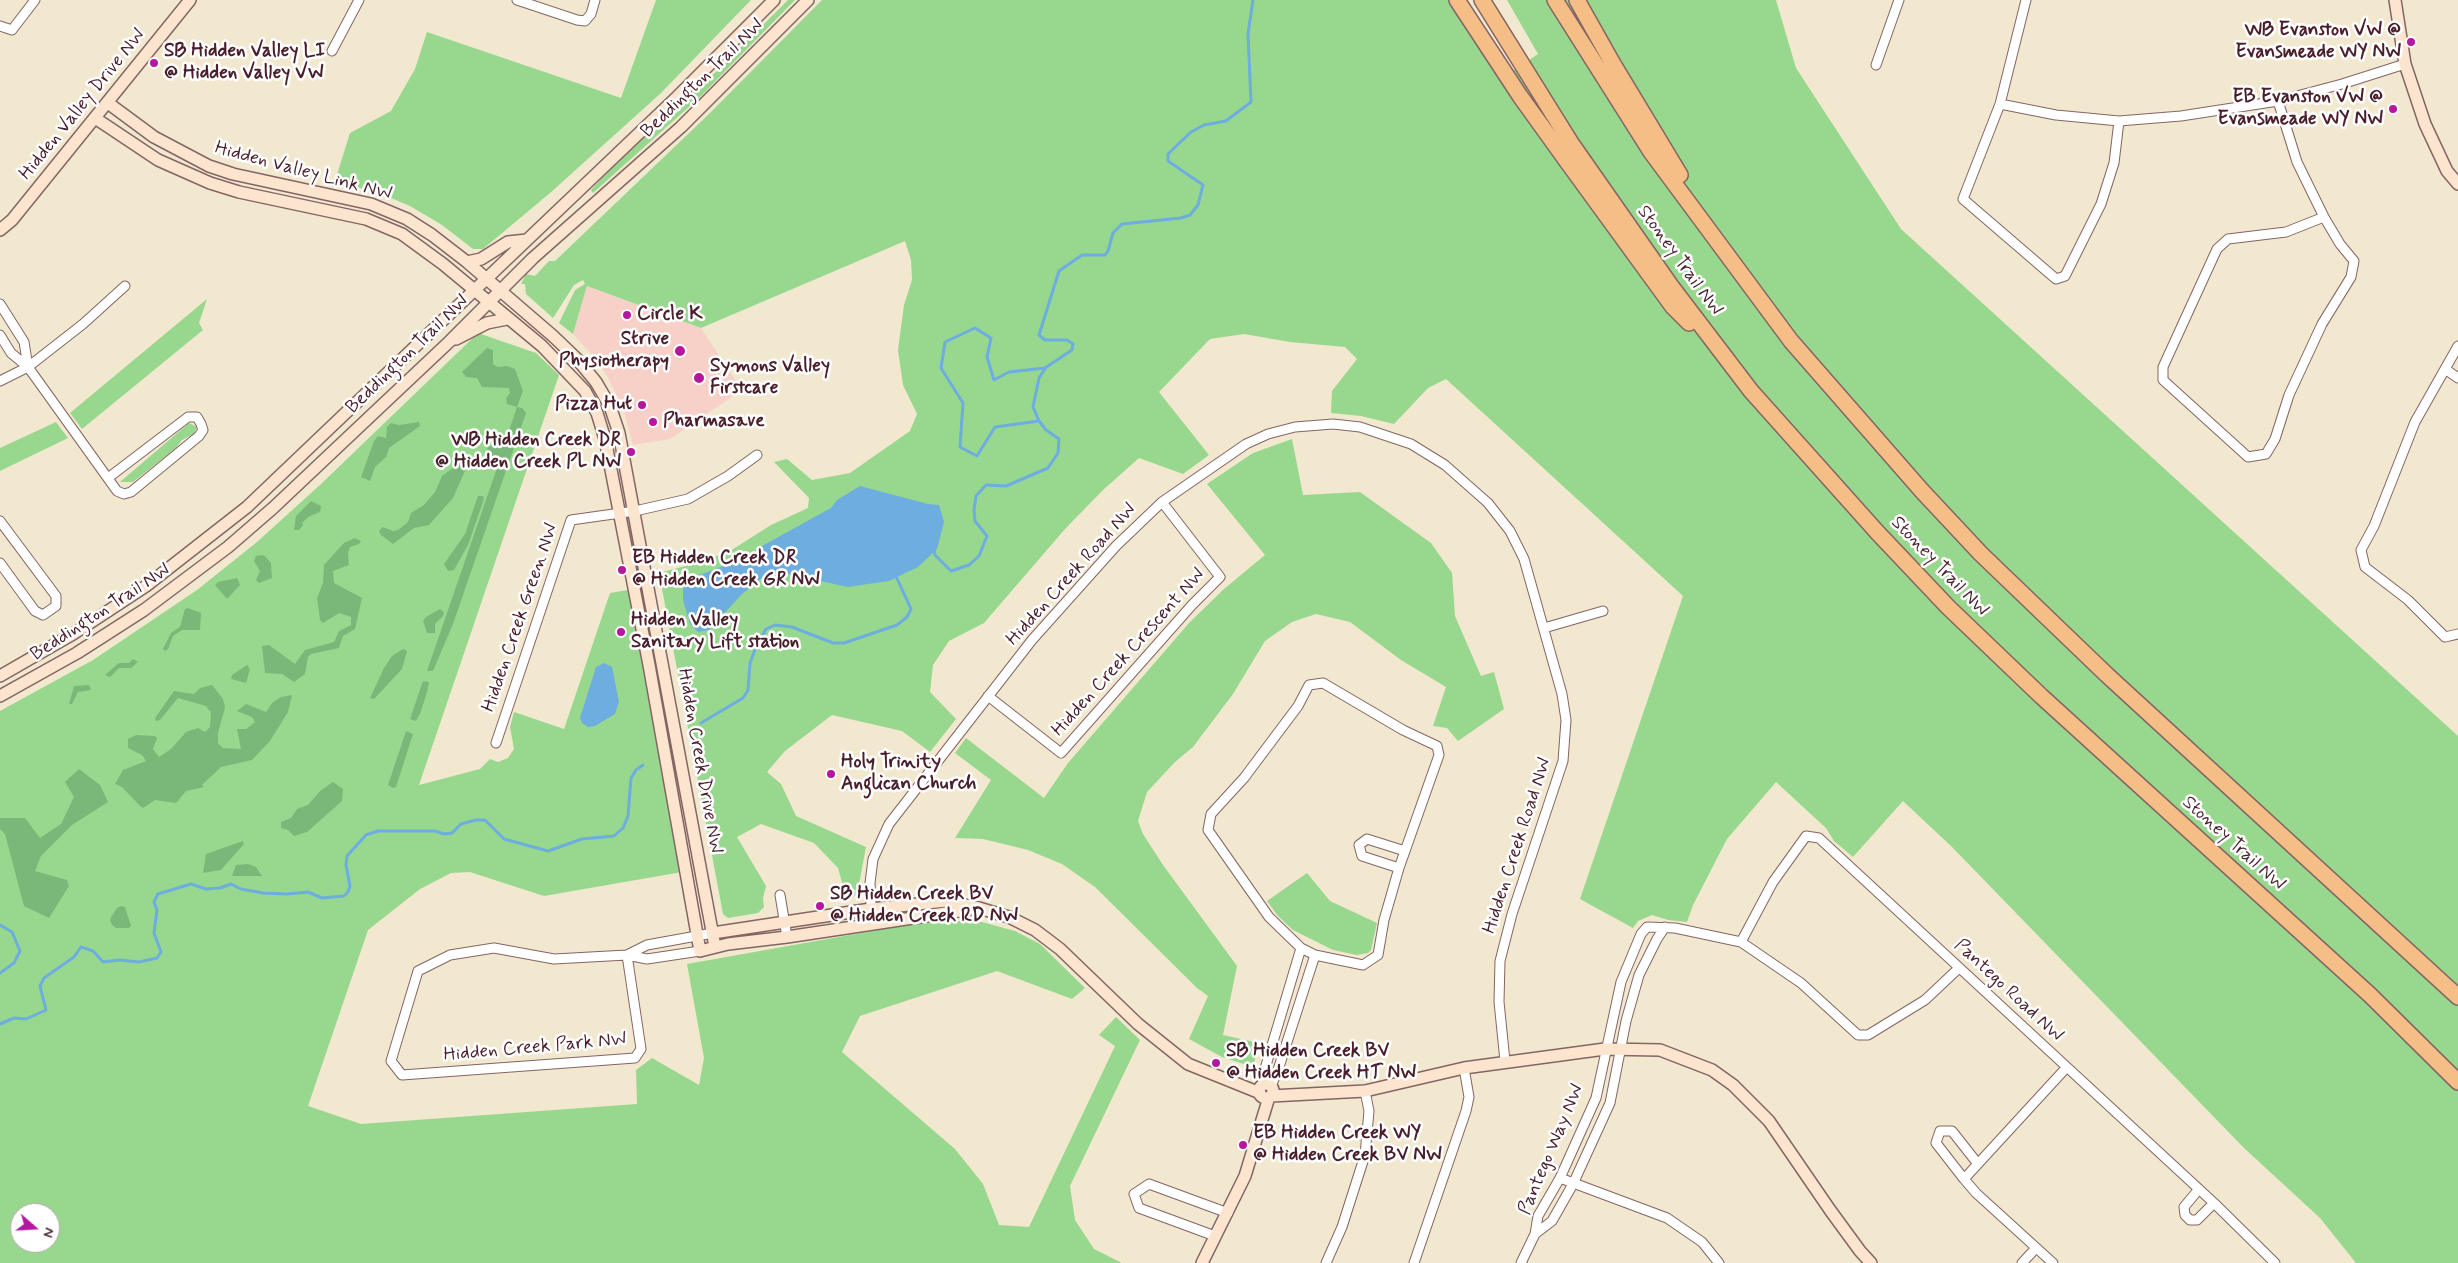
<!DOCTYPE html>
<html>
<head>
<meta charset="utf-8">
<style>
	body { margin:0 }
	#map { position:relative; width:2458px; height:1263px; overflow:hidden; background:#f1e8cf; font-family:Mynerve,sans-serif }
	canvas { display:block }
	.north { position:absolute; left:10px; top:1203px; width:50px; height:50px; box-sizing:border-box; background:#fff; border:1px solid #b7a5aa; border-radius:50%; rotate:109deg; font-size:14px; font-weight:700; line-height:20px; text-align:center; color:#4a1f2b }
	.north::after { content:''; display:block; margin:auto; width:18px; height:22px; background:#b5179e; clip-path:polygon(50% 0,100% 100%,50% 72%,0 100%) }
</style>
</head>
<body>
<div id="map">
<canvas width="2458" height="1263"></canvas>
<div class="north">N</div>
</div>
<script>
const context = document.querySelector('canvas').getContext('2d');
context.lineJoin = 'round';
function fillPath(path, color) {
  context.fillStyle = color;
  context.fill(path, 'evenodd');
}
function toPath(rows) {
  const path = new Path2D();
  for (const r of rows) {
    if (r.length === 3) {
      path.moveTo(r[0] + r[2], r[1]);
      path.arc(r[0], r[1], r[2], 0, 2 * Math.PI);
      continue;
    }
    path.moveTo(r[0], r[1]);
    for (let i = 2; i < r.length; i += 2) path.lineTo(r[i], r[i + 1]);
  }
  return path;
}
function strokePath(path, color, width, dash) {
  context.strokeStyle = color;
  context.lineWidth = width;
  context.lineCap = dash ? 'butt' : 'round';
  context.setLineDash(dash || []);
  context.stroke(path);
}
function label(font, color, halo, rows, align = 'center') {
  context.font = font + ' Mynerve,sans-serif';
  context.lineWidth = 5;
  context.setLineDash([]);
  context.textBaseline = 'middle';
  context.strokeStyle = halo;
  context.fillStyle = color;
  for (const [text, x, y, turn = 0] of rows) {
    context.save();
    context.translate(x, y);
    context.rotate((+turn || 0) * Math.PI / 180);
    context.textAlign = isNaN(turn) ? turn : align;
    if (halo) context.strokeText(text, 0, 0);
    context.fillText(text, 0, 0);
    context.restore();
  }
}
fillPath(toPath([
	[587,286,701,328,742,390,670,439,633,445,623,408,607,376,594,357,573,334]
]), '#f7d1c7');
fillPath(toPath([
	[656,0,751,0,661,93,550,193,483,249,473,249,442,225,410,206,384,195,335,181,350,133,391,111,415,69,427,32,621,98],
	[788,0,795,0,700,97,593,193,591,190,631,147,718,70],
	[822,0,1450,0,1500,80,1538,54,1507,0,1776,0,1796,68,1901,229,2458,736,2458,1263,2356,1263,2320,1218,2244,1148,1952,847,1903,801,1853,857,1834,841,1826,828,1776,782,1727,839,1693,905,1687,922,1668,920,1652,915,1638,921,1633,928,1580,899,1683,596,1446,379,1428,388,1394,424,1361,416,1331,413,1332,391,1357,359,1345,347,1290,342,1244,334,1210,339,1159,392,1209,455,1183,474,1139,458,1103,490,1065,529,984,623,949,641,933,665,930,692,956,719,930,752,902,731,832,715,785,751,767,772,781,784,796,816,866,847,857,895,847,900,838,868,814,843,761,824,737,837,766,886,763,898,764,907,758,913,728,918,723,914,659,573,700,562,730,551,771,525,808,508,809,498,774,462,787,459,812,480,850,473,910,431,917,414,903,385,898,350,904,305,912,280,911,260,905,241,701,328,587,286,573,334,559,323,575,290,585,284,583,280,574,285,553,318,526,294,525,284,521,284,526,274,535,276,549,261,555,261,709,114],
	[207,299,199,323,203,330,82,429,70,413],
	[478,333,536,353,559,375,419,785,480,769,490,759,498,762,508,758,514,749,510,727,514,712,564,729,610,593,628,590,682,872,544,896,470,872,451,873,420,889,368,930,308,1106,361,1124,637,1104,636,1070,652,1058,699,1085,704,1058,687,964,934,920,982,922,1015,931,1040,944,1085,988,1072,999,997,971,860,1016,842,1052,955,1149,983,1184,999,1225,1029,1227,1115,1046,1099,1035,1116,1017,1140,1040,1070,1186,1075,1220,1094,1249,1122,1263,0,1263,0,711,93,660,197,590,257,542,321,484],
	[20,1213,50,1213,50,1243,20,1243],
	[56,422,68,438,0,471,0,448],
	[189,423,197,427,194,434,182,440,176,448,133,482,120,482],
	[1292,439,1303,495,1360,492,1431,543,1452,573,1455,616,1481,676,1494,672,1504,709,1458,741,1447,728,1433,726,1446,687,1401,660,1350,622,1316,614,1292,622,1265,641,1233,694,1193,747,1175,762,1147,792,1138,821,1143,834,1163,865,1237,966,1223,1035,1259,1043,1254,1063,1250,1066,1222,1057,1189,1039,1208,996,1197,988,1095,887,1062,864,1028,850,983,839,955,838,991,780,955,753,966,738,1044,798,1068,763,1189,623,1224,589,1265,555,1207,484,1253,453],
	[1307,873,1330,901,1377,923,1371,950,1368,953,1357,955,1333,950,1293,930,1278,916,1267,901]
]), '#98d88e');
fillPath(toPath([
	[487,348,493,350,493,364,498,367,507,366,515,369,523,391,517,407,522,408,526,413,453,624,433,671,427,671,498,465,492,462,487,448,500,441,505,442,517,407,507,404,506,398,510,393,509,388,482,387,477,378,466,377,462,372],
	[419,422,420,426,389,448,386,457,375,467,370,481,361,477,374,441,378,436,386,438,387,427,391,423,399,425],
	[464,460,469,462,453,498,429,525,414,528,393,544,381,535,379,531,383,527,393,531,398,530,408,522,411,513,424,505,435,492,442,476],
	[478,496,483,496,484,499,468,545,454,570,448,571,444,564,465,534],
	[311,501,321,506,320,512,308,517,302,523,303,525,299,530,294,530,296,516],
	[355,538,361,541,359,544,350,547,348,553,349,565,333,571,334,583,362,598,355,629,343,636,339,648,311,654,308,657,305,674,294,682,282,674,265,673,262,646,269,645,295,664,305,650,334,642,339,631,351,625,351,617,339,613,323,623,320,620,317,598,323,583,324,565,344,543],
	[261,555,265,556,271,563,272,578,259,583,256,580,260,571,254,561,256,556],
	[237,578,240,585,227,599,215,585,218,582],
	[188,608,201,613,200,630,182,630,173,636,168,649,165,651,163,649,171,633,180,627,185,609],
	[440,609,444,612,443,616,435,624,435,633,427,633,423,621,426,617],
	[403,649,407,651,402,669,374,699,370,698,384,668,392,656],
	[133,659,138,662,131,668,119,668,110,677,105,675,119,663,129,663],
	[247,665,250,669,246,683,231,679,232,675],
	[423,681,429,682,427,692,420,714,416,721,410,719],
	[89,685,91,690,78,692,72,704,69,704,74,686],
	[212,685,223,699,225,707,218,733,218,743,223,748,241,749,237,729,246,729,255,722,252,717,237,711,246,704,266,712,272,703,281,697,292,695,288,712,270,741,252,760,221,767,202,785,204,787,186,791,176,803,155,800,143,808,140,806,122,787,115,784,123,770,146,761,142,755,128,748,128,739,136,735,155,736,157,738,153,749,159,757,171,749,186,732,198,728,205,732,210,727,211,713,206,706,178,698,160,720,156,721,155,718,174,691,194,694,200,688],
	[406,731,413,734,396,787,393,788,388,785],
	[79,769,100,785,108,802,72,825,41,856,35,871,67,880,69,886,49,918,24,906,5,834,0,829,0,818,25,818,40,838,61,824,74,797,65,782],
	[333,782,343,789,342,801,307,832,294,836,288,830,281,828,281,822,291,818,297,809,308,805,320,791],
	[243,841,244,844,221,870,203,873,206,854],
	[248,864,256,867,262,876,232,876,236,865],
	[121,906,125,907,131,926,129,928,116,928,112,925,110,919,117,908]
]), '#7ab879');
fillPath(toPath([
	[860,486,928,504,939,505,944,522,937,549,918,567,889,581,868,584,848,587,788,574,761,579,742,594,709,630,698,632,690,624,683,600,683,588,689,579,750,556,762,546,831,508,837,500],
	[604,663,612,667,619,702,615,714,595,726,588,727,582,723,580,718,596,667]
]), '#6dade0');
strokePath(toPath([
	[1039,421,1033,407,1039,378,1045,369],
	[934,549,935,555,951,571,969,565,979,556,987,536,975,521,974,510,976,496,986,485,1006,486,1048,468,1058,453,1059,439,1046,430,1039,421,995,427,977,456,960,447,963,403,941,368,945,342,975,328,991,338,987,357,994,380,1009,372,1045,368,1072,350,1073,344,1067,340,1045,340,1039,335,1059,271,1082,255,1105,255,1108,251,1113,233,1122,224,1181,218,1190,215,1198,205,1203,185,1168,161,1168,154,1191,132,1204,125,1226,121,1251,102,1248,34,1253,0],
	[701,723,743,698,748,690,750,663,756,647,766,629,775,625,792,627,833,643,844,643,897,625,907,617,911,609,895,574],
	[0,925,12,932,20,951,14,963,0,973],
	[0,1024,14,1018,26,1019,46,1010,40,986,44,978,74,957,81,947,93,951,103,962,119,960,139,962,157,958,161,952,154,933,157,910,154,902,158,894,191,884,206,889,220,888,231,884,241,889,263,893,287,894,308,892,322,898,344,896,348,892,350,886,346,865,347,856,366,835,378,831,435,831,444,834,452,833,461,824,476,820,485,820,504,839,548,851,582,839,614,836,623,828,628,816,631,778,636,770,643,765]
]), '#6dade0', 3);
const street = toPath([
	[517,0,577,20,585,21,591,14,595,0],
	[2026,0,2000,104,1963,199,2056,279,2065,276,2101,204,2114,163,2119,121],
	[0,26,12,30,35,0],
	[332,51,359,0],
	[1876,65,1899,0],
	[2278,101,2297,162,2324,217,2340,244,2354,261,2351,277,2322,324,2289,395,2275,439,2266,454,2248,457,2163,380,2163,367,2217,249,2228,239,2286,232,2324,217],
	[2000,104,2056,115,2119,121,2181,116,2278,101,2342,84,2405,64],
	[0,304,24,342,28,367],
	[0,335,11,353,28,367,117,491,124,494,131,492,199,436,203,430,201,424,197,417,188,417,108,478],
	[2458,346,2415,422,2374,526,2361,550,2365,567,2408,600,2445,637,2458,634],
	[2445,369,2458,378],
	[0,381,28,367,83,324,125,286],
	[0,521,56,596,56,606,43,615,35,611,0,563],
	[1544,628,1603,611],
	[1323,683,1403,730,1437,746,1439,755,1399,868,1384,920,1378,955,1363,965,1315,955,1301,948,1269,917,1208,830,1211,814,1244,778,1298,706,1309,685,1323,683],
	[988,696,1061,753,1192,605,1220,577,1162,502],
	[496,743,571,520,635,511,688,499,728,476,757,455],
	[1399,868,1362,856,1359,845,1367,839,1405,851],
	[780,895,787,937],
	[872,923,870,883,873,859,889,824,1032,640,1116,546,1162,502,1246,444,1268,434,1295,427,1333,424,1360,427,1411,444,1445,465,1488,503,1510,531,1524,559,1562,694,1566,720,1563,761,1512,914,1500,961,1499,1002,1505,1061],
	[1741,942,1773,882,1806,836,1819,838,2214,1203,2275,1263],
	[627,955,641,1049,635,1058,402,1075,391,1061,418,971,450,955,494,948,554,959,627,955,647,959,700,951],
	[627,955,647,945,713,933],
	[1265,1084,1264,1072,1301,948],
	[1271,1086,1278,1070,1315,955],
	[1560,1178,1667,1218,1702,1242,1719,1263],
	[1964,1179,1936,1143,1940,1131,1952,1131,1978,1164],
	[2199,1189,2184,1207,2185,1215,2190,1220,2197,1220,2214,1203],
	[1535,1234,1552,1221,1573,1184,1610,1103,1626,1021,1639,975,1657,939,1665,927],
	[1215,1236,1139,1208,1134,1194,1149,1184,1228,1213],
	[1326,1263,1342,1227,1365,1155,1369,1111,1365,1091],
	[1414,1263,1466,1111,1469,1097,1464,1068],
	[1521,1263,1535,1234,1538,1216,1560,1178,1596,1098,1621,982,1641,934,1647,927,1675,928,1741,942,1801,983,1858,1035,1868,1035,1925,1000,1959,968],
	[2022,1263,2036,1248],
	[2053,1263,1976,1193,1964,1179,2066,1068]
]);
const secondary = toPath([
	[2395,0,2405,64,2425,124,2447,171,2458,184],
	[108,103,154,137,209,166,233,174,371,204,407,219,432,235,467,262,553,336,577,359,596,382,610,406,619,433,715,947],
	[95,118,158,160,210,183,239,192,366,219,402,234,443,264,542,346,585,391,597,413,605,439,649,665,700,951,728,944,787,937,979,908],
	[0,230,12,220,190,0],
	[467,262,481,259,508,242,527,240],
	[456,339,487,323,507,319],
	[0,676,73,634,146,586,247,507,677,97,774,0],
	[0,696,77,653,144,610,228,547,273,508,449,342,533,258,681,127,808,0],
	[713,933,871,909,946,901,979,908,1009,917,1035,930,1060,949,1138,1024,1188,1064,1260,1093],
	[1266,1091,7],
	[1271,1096,1365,1091,1464,1068,1605,1049,1660,1050,1712,1070,1733,1085,1769,1121,1830,1210,1860,1251,1871,1263],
	[1202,1263,1245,1176,1269,1097]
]);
const highway = toPath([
	[1457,0,1520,96,1566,160,1673,307,1689,323],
	[1482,0,1571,143,1671,286,1751,391,1877,532,1948,607,2041,696,2370,995,2458,1082],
	[1555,0,1651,152,1791,341,1922,491,1981,554,2107,675,2458,997],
	[1577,0,1613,64,1680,175]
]);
strokePath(street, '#846564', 11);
strokePath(secondary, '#846564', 14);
strokePath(highway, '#846564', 18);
strokePath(street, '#fff', 9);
strokePath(secondary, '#fbe5cf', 11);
strokePath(highway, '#f6be87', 15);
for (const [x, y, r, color] of [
	[2411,42,5,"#b5179e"],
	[154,63,5,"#b5179e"],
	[2393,109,5,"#b5179e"],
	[627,315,5,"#b5179e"],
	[680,351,6,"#b5179e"],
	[699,378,6,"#b5179e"],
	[642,405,5,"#b5179e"],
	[653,422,5,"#b5179e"],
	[631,452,5,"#b5179e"],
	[622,570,5,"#b5179e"],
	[621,632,5,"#b5179e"],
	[831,774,5,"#b5179e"],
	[820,906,5,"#b5179e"],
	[1216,1063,5,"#b5179e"],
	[1243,1145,5,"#b5179e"]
]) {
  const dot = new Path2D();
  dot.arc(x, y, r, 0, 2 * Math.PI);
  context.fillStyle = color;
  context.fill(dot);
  strokePath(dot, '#fff', 2);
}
label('bold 19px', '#4a1f2b', '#fff', [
	["WB Evanston VW @",2401,31,"right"],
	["Evansmeade WY NW",2401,53,"right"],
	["SB Hidden Valley LI",164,52],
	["@ Hidden Valley VW",164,74],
	["EB Evanston VW @",2383,98,"right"],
	["Evansmeade WY NW",2383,120,"right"],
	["Circle K",637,315],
	["Strive",669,340,"right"],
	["Physiotherapy",669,362,"right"],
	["Symons Valley",710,367],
	["Firstcare",710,389],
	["Pizza Hut",632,405,"right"],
	["Pharmasave",663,422],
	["WB Hidden Creek DR",621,441,"right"],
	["@ Hidden Creek PL NW",621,463,"right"],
	["EB Hidden Creek DR",632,559],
	["@ Hidden Creek GR NW",632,581],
	["Hidden Valley",631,621],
	["Sanitary Lift station",631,643],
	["Holy Trinity",841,763],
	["Anglican Church",841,785],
	["SB Hidden Creek BV",830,895],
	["@ Hidden Creek RD NW",830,917],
	["SB Hidden Creek BV",1226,1052],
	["@ Hidden Creek HT NW",1226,1074],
	["EB Hidden Creek WY",1253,1134],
	["@ Hidden Creek BV NW",1253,1156]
], 'left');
label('19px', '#4a1f2b', '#fff', [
	["Beddington Trail NW",703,79,-44],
	["Hidden Valley Drive NW",83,105,-51],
	["Hidden Valley Link NW",303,172,15],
	["Stoney Trail NW",1679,261,54],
	["Beddington Trail NW",408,355,-44],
	["Stoney Trail NW",1939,567,46],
	["Hidden Creek Road NW",1072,575,-48],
	["Beddington Trail NW",101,613,-33],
	["Hidden Creek Green NW",521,618,-71],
	["Hidden Creek Crescent NW",1129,653,-48],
	["Hidden Creek Drive NW",699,761,80],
	["Stoney Trail NW",2233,844,42],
	["Hidden Creek Road NW",1518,846,-72],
	["Pantego Road NW",2008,991,43],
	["Hidden Creek Park NW",535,1048,-5],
	["Pantego Way NW",1552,1150,-67]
]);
</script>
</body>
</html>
